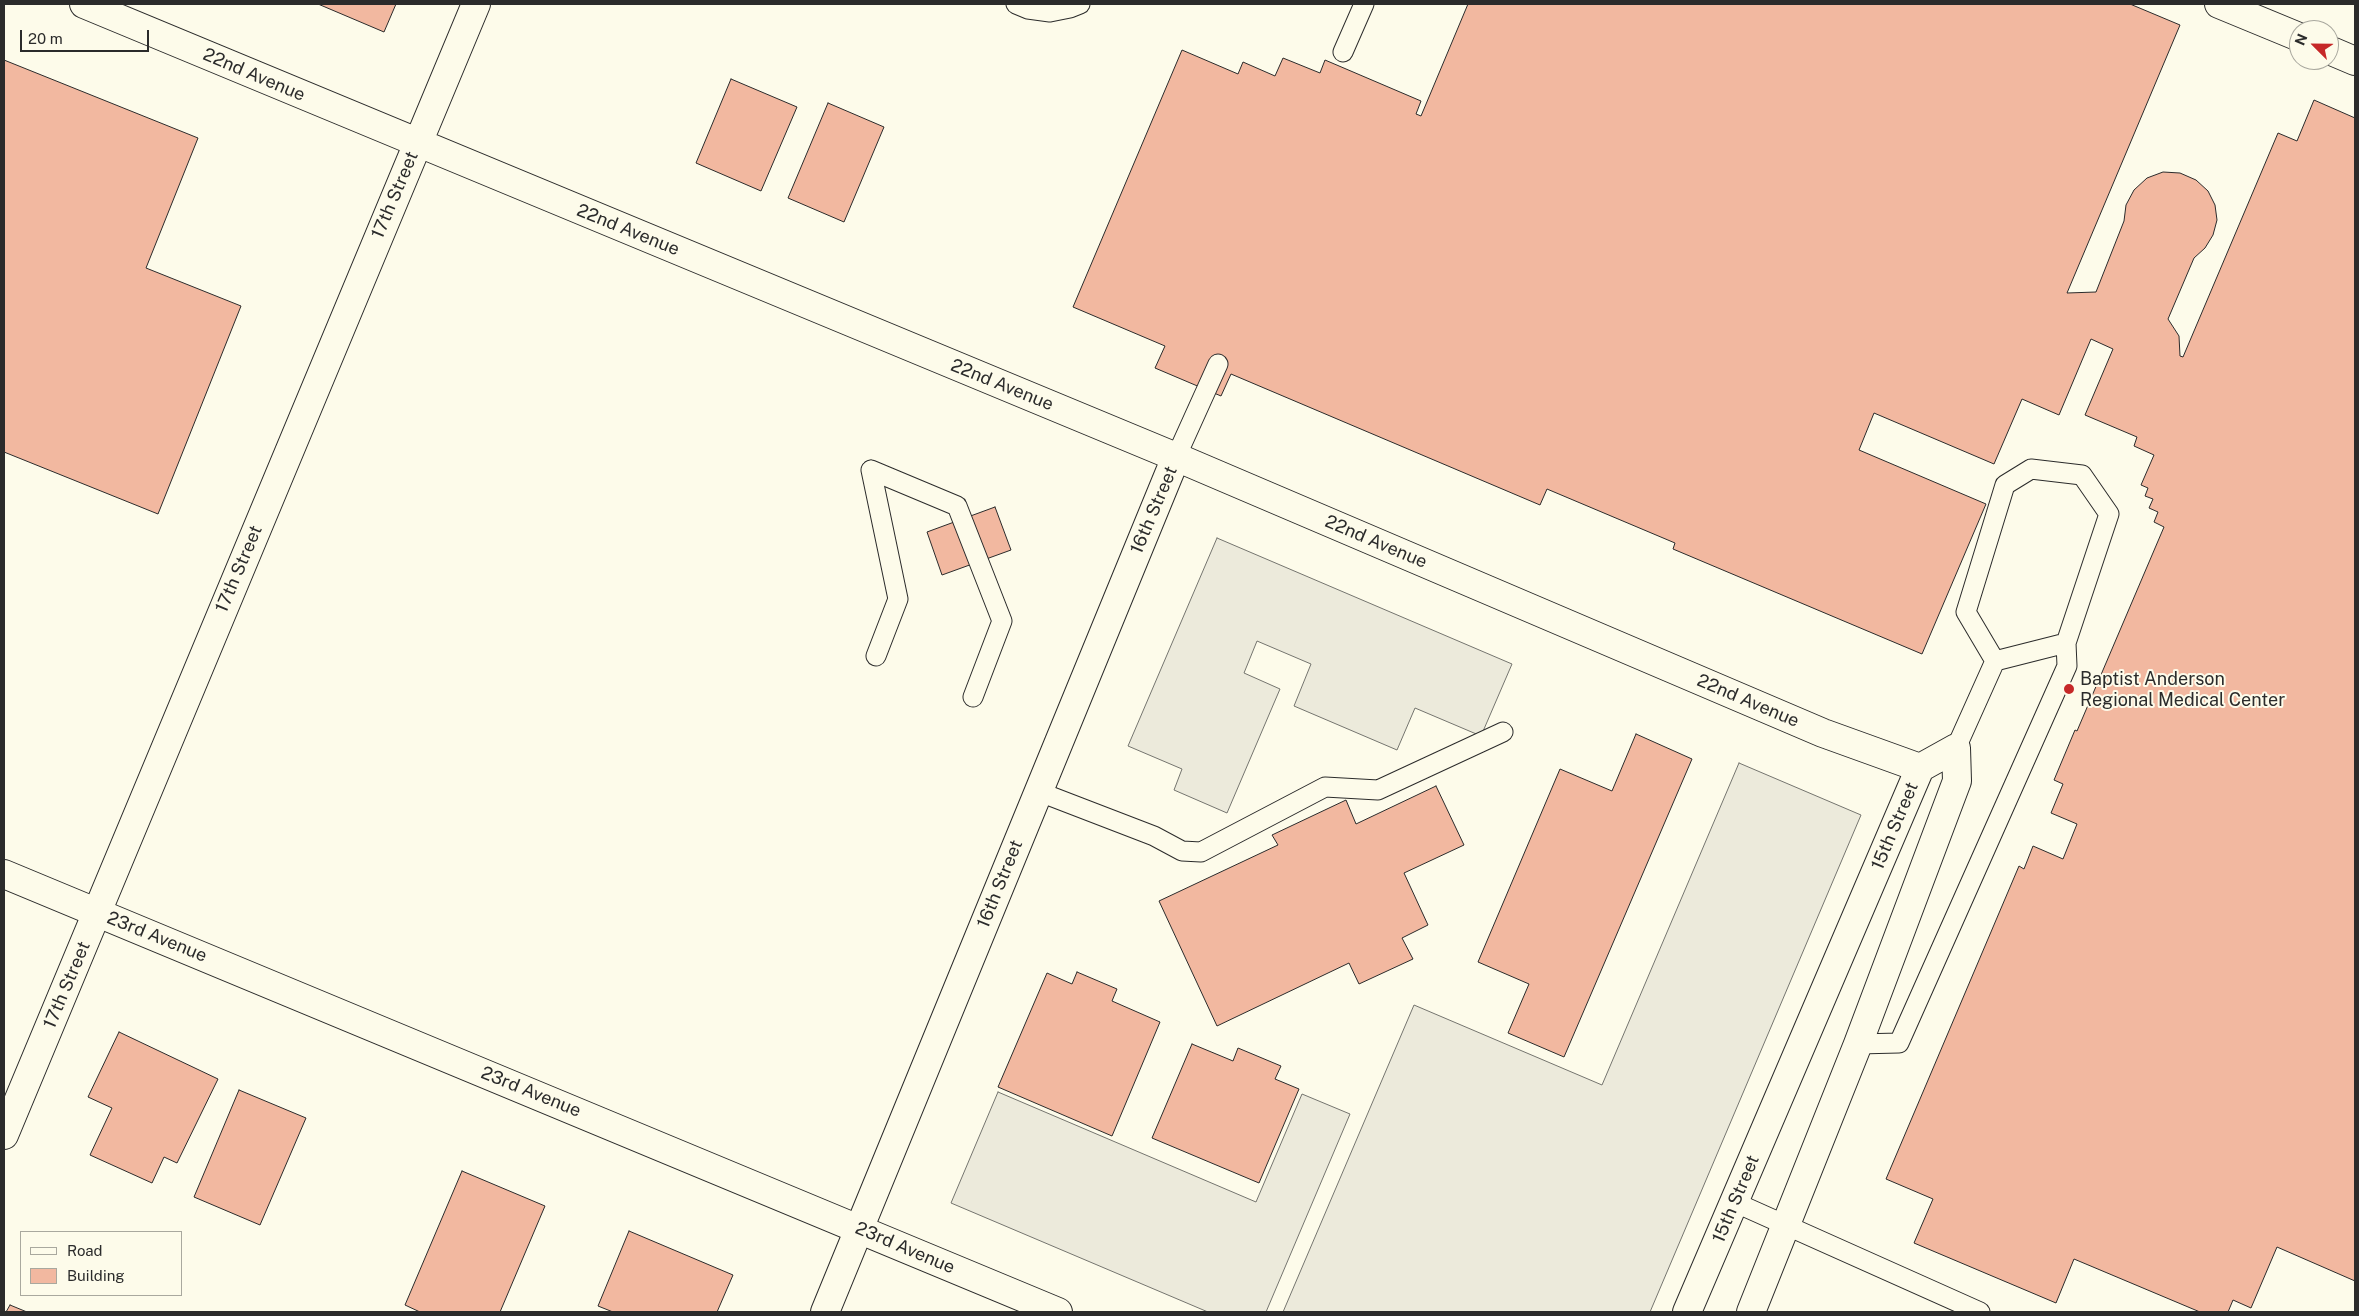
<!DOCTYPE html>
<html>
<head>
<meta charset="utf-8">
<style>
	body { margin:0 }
	#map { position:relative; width:2359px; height:1316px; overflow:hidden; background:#fdfbea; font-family:"Public Sans",sans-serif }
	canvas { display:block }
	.frame { position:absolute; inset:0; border:5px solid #2b2b2b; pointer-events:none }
	.legend { position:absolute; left:20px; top:1231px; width:162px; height:65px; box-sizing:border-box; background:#fdfbea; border:1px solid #a9a89e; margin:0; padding:6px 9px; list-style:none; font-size:15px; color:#2b2b2b }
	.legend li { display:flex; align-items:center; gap:10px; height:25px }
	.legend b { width:25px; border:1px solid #a9a89e }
	.north { position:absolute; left:2289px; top:20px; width:50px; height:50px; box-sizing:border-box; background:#fdfbea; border:1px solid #a9a89e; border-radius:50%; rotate:293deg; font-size:14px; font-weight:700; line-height:20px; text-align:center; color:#2b2b2b }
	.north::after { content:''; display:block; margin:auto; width:18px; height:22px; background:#c62828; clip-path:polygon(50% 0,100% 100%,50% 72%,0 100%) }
	.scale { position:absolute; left:20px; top:30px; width:129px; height:22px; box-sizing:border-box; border:2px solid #2b2b2b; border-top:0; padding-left:6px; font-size:15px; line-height:18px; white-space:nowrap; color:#2b2b2b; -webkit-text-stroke:4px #fdfbea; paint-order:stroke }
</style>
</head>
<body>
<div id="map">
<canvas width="2359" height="1316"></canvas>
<div class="frame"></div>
<ul class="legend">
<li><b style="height:6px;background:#fdfbea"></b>Road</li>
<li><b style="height:14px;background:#f2b8a0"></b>Building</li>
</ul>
<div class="north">N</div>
<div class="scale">20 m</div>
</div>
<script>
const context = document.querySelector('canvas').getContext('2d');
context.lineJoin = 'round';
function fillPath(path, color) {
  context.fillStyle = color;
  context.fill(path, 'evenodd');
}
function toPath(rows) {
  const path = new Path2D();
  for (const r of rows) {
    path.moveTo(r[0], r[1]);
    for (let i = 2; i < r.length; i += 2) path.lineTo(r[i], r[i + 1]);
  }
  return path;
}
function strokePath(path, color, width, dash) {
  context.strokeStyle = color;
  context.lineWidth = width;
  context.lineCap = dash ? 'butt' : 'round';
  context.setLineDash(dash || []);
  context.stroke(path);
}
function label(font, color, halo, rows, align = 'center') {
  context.font = font + ' "Public Sans",sans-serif';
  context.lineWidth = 4;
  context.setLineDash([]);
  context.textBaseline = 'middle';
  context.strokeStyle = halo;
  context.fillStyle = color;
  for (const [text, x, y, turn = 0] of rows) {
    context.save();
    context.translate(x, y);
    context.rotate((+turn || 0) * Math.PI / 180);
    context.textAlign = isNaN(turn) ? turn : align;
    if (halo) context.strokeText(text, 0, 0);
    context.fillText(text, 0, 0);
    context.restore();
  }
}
const parking = toPath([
	[1217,538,1512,664,1481,736,1415,708,1397,750,1294,706,1311,664,1257,641,1244,673,1280,689,1227,813,1174,790,1182,769,1128,746,1217,538],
	[1739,763,1861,815,1650,1312,1283,1312,1414,1005,1602,1085,1739,763],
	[998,1092,1256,1202,1302,1094,1350,1114,1266,1312,1208,1312,951,1203,998,1092]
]);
fillPath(parking, '#eceadb');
strokePath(parking, '#74746e', 1);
const building = toPath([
	[318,4,396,4,384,32,318,4],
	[1468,4,2130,4,2180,25,2067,293,2096,292,2124,221,2126,205,2134,190,2147,178,2163,172,2180,173,2196,180,2208,191,2215,205,2217,220,2213,235,2205,248,2194,258,2168,319,2179,336,2180,356,2183,357,2278,133,2297,141,2314,100,2355,118,2355,1281,2277,1247,2251,1308,2233,1300,2228,1312,2200,1312,2074,1259,2056,1303,1914,1243,1933,1199,1886,1179,2019,866,2024,869,2033,846,2063,859,2077,824,2051,813,2063,784,2054,780,2075,730,2077,731,2164,527,2154,522,2158,512,2149,508,2153,499,2145,496,2148,488,2141,485,2154,455,2134,446,2137,437,2085,415,2113,349,2091,339,2059,415,2022,399,1994,464,1874,413,1859,450,1986,504,1922,654,1673,549,1675,543,1547,489,1540,505,1231,374,1221,396,1155,368,1165,346,1073,307,1182,50,1238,74,1243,62,1275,76,1283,58,1320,73,1325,60,1421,101,1416,114,1421,116,1468,4],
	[4,60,198,138,146,268,241,306,158,514,4,452,4,60],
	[731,79,797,107,761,191,696,163,731,79],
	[828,103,884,127,844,222,788,198,828,103],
	[995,507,1011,550,942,575,927,532,995,507],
	[1636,734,1692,759,1564,1057,1508,1033,1529,984,1478,962,1560,769,1612,791,1636,734],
	[1436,786,1464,845,1404,873,1428,925,1402,938,1413,959,1359,984,1349,963,1217,1026,1159,901,1278,845,1272,835,1346,800,1356,824,1436,786],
	[1077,972,1117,989,1112,1001,1160,1022,1112,1136,998,1087,1047,973,1072,984,1077,972],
	[119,1032,218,1079,177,1163,164,1157,152,1183,90,1155,112,1108,88,1097,119,1032],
	[1192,1044,1233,1061,1238,1048,1281,1066,1275,1079,1299,1089,1259,1183,1152,1138,1192,1044],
	[239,1090,306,1118,260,1225,194,1197,239,1090],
	[462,1171,545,1206,500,1312,420,1312,405,1305,462,1171],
	[629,1231,733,1275,717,1312,613,1312,598,1306,629,1231],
	[10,1305,27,1312,6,1312,10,1305]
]);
fillPath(building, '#f2b8a0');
strokePath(building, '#2b2b2b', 1);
const service = toPath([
	[1016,4,1028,9,1050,12,1070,8,1080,4],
	[1343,52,1364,4],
	[1176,457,1218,364],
	[2031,469,2082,475,2109,514,2066,643,1995,661,1966,612,2005,485,2031,469],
	[871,470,957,506,1002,621,973,697],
	[871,470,898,599,876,656],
	[1956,748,1995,661],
	[1037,791,1154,836,1182,851,1201,852,1325,787,1378,790,1503,732],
	[1858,1044,1899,1043,2067,666,2066,643],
	[1734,1202,1980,1312]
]);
const minor = toPath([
	[84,4,1176,457,1823,733,1920,768],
	[2219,4,2299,37],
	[2329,50,2355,61],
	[4,1135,476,4],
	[825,1312,1176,457],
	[1687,1312,1920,768,1956,748,1957,781,1858,1044,1751,1312]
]);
const secondary = toPath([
	[4,874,1058,1312]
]);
strokePath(service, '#2b2b2b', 21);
strokePath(minor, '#2b2b2b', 30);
strokePath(secondary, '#2b2b2b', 30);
strokePath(service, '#fdfbea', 19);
strokePath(minor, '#fdfbea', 28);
strokePath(secondary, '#fdfbea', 28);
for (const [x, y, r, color] of [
	[2069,689,6,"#c62828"]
]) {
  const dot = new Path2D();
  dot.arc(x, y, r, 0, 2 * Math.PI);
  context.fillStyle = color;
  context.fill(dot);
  strokePath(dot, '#fdfbea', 2);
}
label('18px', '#2b2b2b', '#fdfbea', [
	["22nd Avenue",254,75,23],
	["17th Street",395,195,-67],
	["22nd Avenue",628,230,22],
	["22nd Avenue",1002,385,22],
	["16th Street",1154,510,-67],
	["22nd Avenue",1376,542,23],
	["17th Street",239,569,-67],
	["22nd Avenue",1748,701,23],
	["15th Street",1895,826,-67],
	["16th Street",1000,884,-68],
	["23rd Avenue",157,937,22],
	["17th Street",67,985,-67],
	["23rd Avenue",531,1092,22],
	["15th Street",1736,1199,-67],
	["23rd Avenue",905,1248,23]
]);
label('18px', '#2b2b2b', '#fdfbea', [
	["Baptist Anderson",2080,679],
	["Regional Medical Center",2080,700]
], 'left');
</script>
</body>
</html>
